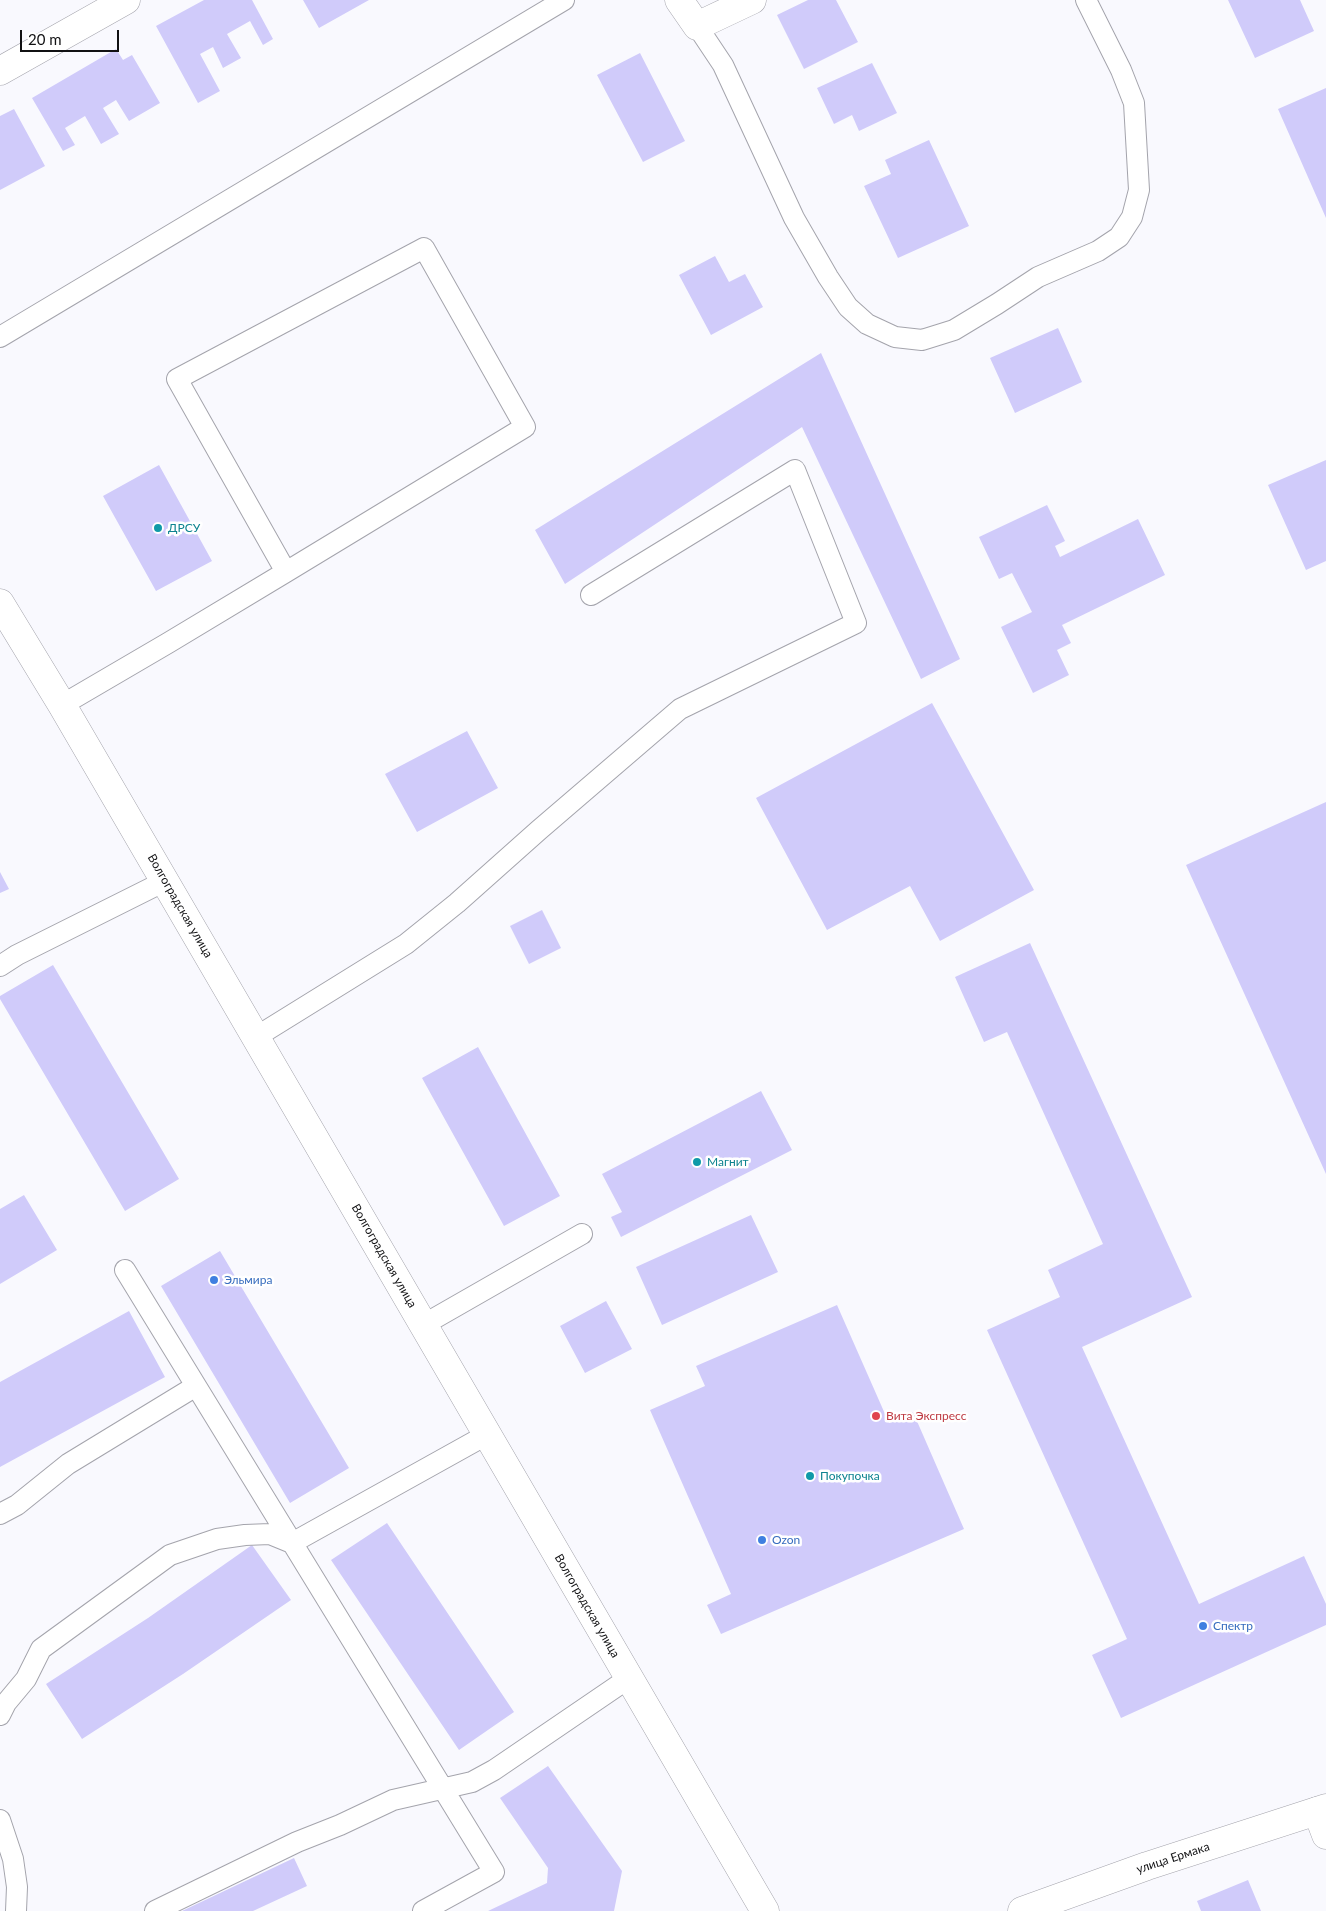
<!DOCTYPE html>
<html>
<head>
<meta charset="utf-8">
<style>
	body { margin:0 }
	#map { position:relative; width:1326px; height:1911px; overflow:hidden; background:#f9f9fe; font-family:Lato,sans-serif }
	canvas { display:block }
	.scale { position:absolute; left:20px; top:30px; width:99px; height:22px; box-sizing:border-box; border:2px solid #111113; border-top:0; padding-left:6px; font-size:15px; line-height:18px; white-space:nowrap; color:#111113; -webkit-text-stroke:4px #fff; paint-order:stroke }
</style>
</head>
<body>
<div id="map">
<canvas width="1326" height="1911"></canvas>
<div class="scale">20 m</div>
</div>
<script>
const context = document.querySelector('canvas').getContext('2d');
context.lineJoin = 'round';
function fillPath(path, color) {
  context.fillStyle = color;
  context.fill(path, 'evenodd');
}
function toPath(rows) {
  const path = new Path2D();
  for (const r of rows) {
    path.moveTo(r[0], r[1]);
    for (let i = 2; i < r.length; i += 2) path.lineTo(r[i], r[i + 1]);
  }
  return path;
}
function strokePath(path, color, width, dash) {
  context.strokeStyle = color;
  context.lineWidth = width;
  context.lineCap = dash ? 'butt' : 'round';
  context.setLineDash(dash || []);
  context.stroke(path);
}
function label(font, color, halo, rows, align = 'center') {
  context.font = font + ' Lato,sans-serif';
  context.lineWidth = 5;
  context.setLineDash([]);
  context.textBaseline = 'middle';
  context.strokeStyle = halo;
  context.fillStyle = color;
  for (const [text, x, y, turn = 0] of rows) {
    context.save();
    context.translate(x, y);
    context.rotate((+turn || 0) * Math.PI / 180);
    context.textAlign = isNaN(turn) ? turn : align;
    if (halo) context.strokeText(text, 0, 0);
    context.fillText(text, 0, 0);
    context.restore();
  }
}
fillPath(toPath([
	[204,0,252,0,273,39,263,45,250,21,227,34,241,58,223,68,213,47,200,54,220,91,198,103,156,26],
	[303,0,369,0,319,28],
	[808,0,836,0,858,42,804,69,777,15],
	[1228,0,1300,0,1314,31,1255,58],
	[116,49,123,60,132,55,160,103,129,121,116,100,103,108,119,134,101,144,85,116,65,128,75,145,63,151,32,98],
	[640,53,685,141,643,162,597,75],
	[872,63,897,113,859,131,852,115,834,124,817,88],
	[1326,88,1326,218,1278,109],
	[14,109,45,166,0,190,0,116],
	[929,140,969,226,898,258,864,186,891,174,885,160],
	[715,256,729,282,745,274,763,307,711,335,679,275],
	[1058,328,1082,382,1015,413,990,358],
	[821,353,960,659,921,679,802,427,565,584,535,530],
	[1326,460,1326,561,1306,570,1268,485],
	[159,465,212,561,156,591,103,496],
	[1047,505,1065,541,1055,546,1060,557,1138,519,1165,575,1062,625,1071,643,1057,650,1069,675,1033,693,1001,627,1032,612,1012,573,999,579,979,537],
	[932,703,1034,890,940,941,910,886,827,930,756,798],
	[467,731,498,788,417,832,385,774],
	[1326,802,1326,1174,1186,865],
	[0,872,9,889,0,893],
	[542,910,561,948,529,964,510,926],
	[1030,943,1192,1297,1082,1347,1199,1604,1304,1556,1326,1604,1326,1625,1121,1718,1092,1655,1127,1639,987,1330,1060,1297,1048,1270,1103,1244,1007,1032,984,1042,955,977],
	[53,965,179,1179,125,1211,0,999,0,996],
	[478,1047,560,1196,504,1226,422,1078],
	[761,1091,792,1150,621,1237,611,1217,622,1212,602,1174],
	[24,1195,57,1250,0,1284,0,1209],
	[751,1215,778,1272,662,1325,636,1267],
	[220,1251,349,1468,290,1503,161,1286],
	[606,1301,632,1349,585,1373,560,1326],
	[837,1305,889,1423,913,1412,964,1529,721,1634,707,1605,731,1594,650,1410,705,1386,696,1366],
	[129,1311,165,1377,0,1467,0,1382],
	[387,1523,514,1712,459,1750,331,1560],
	[252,1545,291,1600,183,1674,82,1739,46,1684,148,1618],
	[548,1766,622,1871,614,1911,488,1911,547,1883,548,1868,500,1798],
	[294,1858,307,1886,253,1911,182,1911],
	[1248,1880,1261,1911,1201,1911,1197,1901]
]), '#d0cbfa');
const lane = toPath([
	[697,26,723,65,794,218,828,277,848,307,867,324,895,337,922,340,954,330,997,304,1038,277,1098,251,1119,237,1132,217,1139,190,1134,103,1121,70,1086,0],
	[0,337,564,0],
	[62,705,168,643,286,572,525,427,424,248,177,379,286,572],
	[0,966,17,955,165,881],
	[256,1037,406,944,457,903,539,830,680,709,856,623,795,470,591,595],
	[125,1270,494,1872,423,1911],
	[423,1325,582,1234],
	[0,1514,17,1505,68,1464,196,1386],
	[0,1715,6,1703,26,1679,41,1649,170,1555,217,1539,245,1535,270,1534,292,1543,488,1434],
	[0,1820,13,1859,17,1887,16,1911],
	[155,1911,297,1842,340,1825,393,1800,472,1782,494,1770,629,1678]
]);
const street = toPath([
	[679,0,697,26,752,0],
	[0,71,126,0],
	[0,603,62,705,765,1911],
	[1317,1811,1326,1835]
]);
const secondary = toPath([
	[1022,1911,1147,1866,1326,1808]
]);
strokePath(lane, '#a4a4ac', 22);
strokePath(street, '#a4a4ac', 29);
strokePath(secondary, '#a4a4ac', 29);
strokePath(lane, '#fff', 20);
strokePath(street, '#fff', 28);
strokePath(secondary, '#fff', 28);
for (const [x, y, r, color] of [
	[158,528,5,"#0f9aa8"],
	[697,1162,5,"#0f9aa8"],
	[214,1280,5,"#3f7fe0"],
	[876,1416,5,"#e0444e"],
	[810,1476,5,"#0f9aa8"],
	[762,1540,5,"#3f7fe0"],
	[1203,1626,5,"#3f7fe0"]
]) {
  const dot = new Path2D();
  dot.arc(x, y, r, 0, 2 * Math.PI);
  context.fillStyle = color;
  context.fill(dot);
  strokePath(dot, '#fff', 2);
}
label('12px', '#0d838f', '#fff', [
	["ДРСУ",168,528],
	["Магнит",707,1162],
	["Покупочка",820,1476]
], 'left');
label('12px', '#111113', '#fff', [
	["Волгоградская улица",180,906,60],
	["Волгоградская улица",384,1256,60],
	["Волгоградская улица",587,1606,60],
	["улица Ермака",1173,1858,-18]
]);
label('12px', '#366cbe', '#fff', [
	["Эльмира",224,1280],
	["Ozon",772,1540],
	["Спектр",1213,1626]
], 'left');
label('12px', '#be3a42', '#fff', [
	["Вита Экспресс",886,1416]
], 'left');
</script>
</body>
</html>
